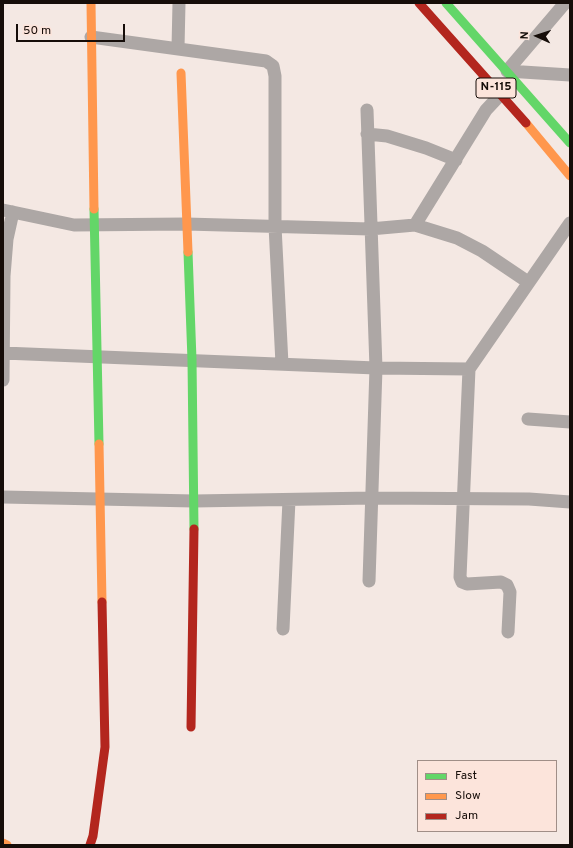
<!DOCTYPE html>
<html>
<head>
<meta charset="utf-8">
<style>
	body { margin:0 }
	#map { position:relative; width:573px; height:848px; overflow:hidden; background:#f4e8e3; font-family:Overpass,sans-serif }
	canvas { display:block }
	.frame { position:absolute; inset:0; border:4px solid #160d09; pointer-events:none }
	.legend { position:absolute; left:417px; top:760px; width:140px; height:72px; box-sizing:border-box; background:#fce4db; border:1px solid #a08e87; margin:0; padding:5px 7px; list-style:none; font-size:12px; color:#160d09 }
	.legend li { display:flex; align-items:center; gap:8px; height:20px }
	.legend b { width:20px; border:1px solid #a08e87 }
	.north { position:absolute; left:517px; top:16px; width:40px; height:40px; -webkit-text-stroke:3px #fce4db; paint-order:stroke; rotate:273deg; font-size:11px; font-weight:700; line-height:16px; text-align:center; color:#160d09 }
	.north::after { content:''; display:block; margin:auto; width:14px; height:18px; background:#160d09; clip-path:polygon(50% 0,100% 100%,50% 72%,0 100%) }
	.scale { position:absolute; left:16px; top:24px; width:109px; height:18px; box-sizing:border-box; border:2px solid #160d09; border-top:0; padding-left:5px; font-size:12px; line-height:14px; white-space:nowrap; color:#160d09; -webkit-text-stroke:3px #fce4db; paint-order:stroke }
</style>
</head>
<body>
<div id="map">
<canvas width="573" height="848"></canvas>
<div class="frame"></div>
<ul class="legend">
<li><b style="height:5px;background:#63d668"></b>Fast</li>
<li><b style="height:5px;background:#ff974d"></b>Slow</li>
<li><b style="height:5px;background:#b3261e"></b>Jam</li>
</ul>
<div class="north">N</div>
<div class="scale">50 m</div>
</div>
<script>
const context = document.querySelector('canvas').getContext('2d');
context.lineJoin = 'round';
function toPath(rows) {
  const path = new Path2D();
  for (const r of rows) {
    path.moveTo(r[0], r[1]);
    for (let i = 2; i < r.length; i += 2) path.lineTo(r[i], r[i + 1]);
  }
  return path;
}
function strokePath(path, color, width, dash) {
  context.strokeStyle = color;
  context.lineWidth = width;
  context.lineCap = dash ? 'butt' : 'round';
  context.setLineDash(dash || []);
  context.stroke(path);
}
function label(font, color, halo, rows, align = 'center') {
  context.font = font + ' Overpass,sans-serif';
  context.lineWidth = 3;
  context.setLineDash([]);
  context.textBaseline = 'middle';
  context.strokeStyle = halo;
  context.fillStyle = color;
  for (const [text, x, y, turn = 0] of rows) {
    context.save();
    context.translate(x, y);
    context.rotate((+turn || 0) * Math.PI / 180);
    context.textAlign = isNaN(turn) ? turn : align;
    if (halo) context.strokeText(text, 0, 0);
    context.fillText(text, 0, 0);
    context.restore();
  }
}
strokePath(toPath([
	[91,37,266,61,273,66,275,76,275,226,282,364],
	[178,48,179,3],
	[507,71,565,3],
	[507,71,570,75],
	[367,110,376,368,369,581],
	[367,134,387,136,426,148,456,160],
	[3,210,74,225,186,224,370,229,415,225,486,110,501,94],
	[415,225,457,238,482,251,528,282],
	[3,353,376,368,469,369,570,223],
	[469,369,460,577,462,582,467,584,501,582,507,585,510,592,508,632],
	[3,380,4,276,7,239,13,212],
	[528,419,570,422],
	[3,497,194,501,372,498,529,499,570,502],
	[283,629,289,500]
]), '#ada7a5', 13);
strokePath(toPath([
	[446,3,570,143],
	[94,209,99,444],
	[188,252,192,360,194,529]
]), '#63d668', 9);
strokePath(toPath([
	[91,3,94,209],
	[181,73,188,252],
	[526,123,570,176],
	[99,444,102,602],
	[3,843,7,845]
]), '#ff974d', 9);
strokePath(toPath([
	[419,3,526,123],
	[191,727,194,529],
	[90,845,93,836,105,747,102,602]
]), '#b3261e', 9);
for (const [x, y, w] of [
	[496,88,40]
]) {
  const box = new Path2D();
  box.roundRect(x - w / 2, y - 10, w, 20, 3);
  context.fillStyle = '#fce4db';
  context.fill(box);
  strokePath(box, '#160d09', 1);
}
label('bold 12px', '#160d09', null, [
	["N-115",496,88]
]);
</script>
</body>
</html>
